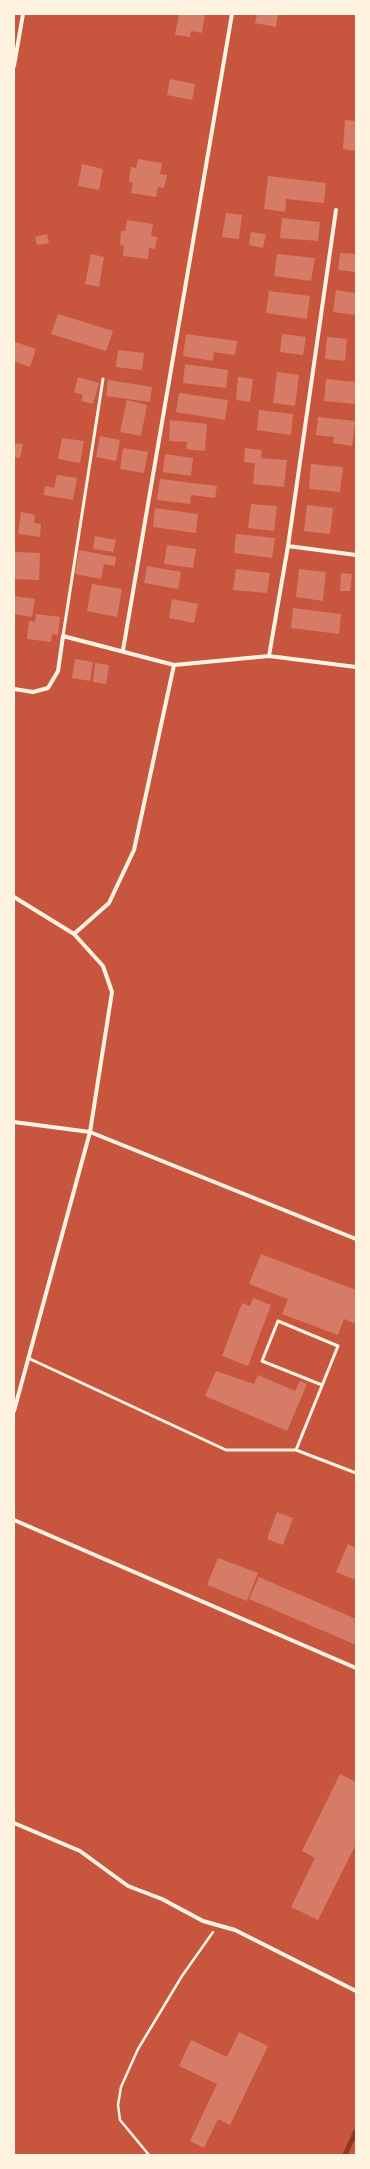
<!DOCTYPE html>
<html>
<head>
<meta charset="utf-8">
<style>
	body { margin:0 }
	#map { position:relative; width:370px; height:2169px; overflow:hidden; background:#c8553d; font-family:"Open Sans",sans-serif }
	canvas { display:block }
	.frame { position:absolute; inset:0; border:15px solid #fff3e0; pointer-events:none }
</style>
</head>
<body>
<div id="map">
<canvas width="370" height="2169"></canvas>
<div class="frame"></div>
</div>
<script>
const context = document.querySelector('canvas').getContext('2d');
context.lineJoin = 'round';
function toPath(rows) {
  const path = new Path2D();
  for (const r of rows) {
    path.moveTo(r[0], r[1]);
    for (let i = 2; i < r.length; i += 2) path.lineTo(r[i], r[i + 1]);
  }
  return path;
}
function strokePath(path, color, width, dash) {
  context.strokeStyle = color;
  context.lineWidth = width;
  context.lineCap = dash ? 'butt' : 'round';
  context.setLineDash(dash || []);
  context.stroke(path);
}
function fillPath(path, color) {
  context.fillStyle = color;
  context.fill(path, 'evenodd');
}
strokePath(toPath([
	[345,2155,356,2131]
]), '#8f3625', 5);
fillPath(toPath([
	[179,14,205,14,202,33,191,31,190,37,175,35],
	[257,14,278,14,276,27,255,23],
	[170,79,195,84,192,100,167,95],
	[345,120,356,121,356,151,343,149],
	[138,159,162,163,160,174,167,175,164,188,158,187,156,197,131,193,133,183,129,182,131,167,136,168],
	[82,164,103,169,99,190,78,186],
	[268,176,326,183,324,203,286,199,285,212,264,209],
	[226,213,242,215,239,239,222,237],
	[282,218,320,222,318,241,280,238],
	[127,220,153,224,151,236,157,237,155,249,149,248,148,259,123,256,124,246,120,245,121,231,125,231],
	[251,232,266,234,263,248,249,245],
	[47,234,49,243,37,245,35,237],
	[340,253,356,254,356,272,338,270],
	[91,254,104,257,99,287,85,284],
	[277,254,315,258,311,281,274,276],
	[336,290,356,293,356,315,333,312],
	[269,291,310,296,307,319,266,313],
	[58,314,113,331,106,351,51,334],
	[186,334,237,341,235,355,214,352,213,361,183,356],
	[282,334,306,337,303,355,280,352],
	[327,337,347,339,345,361,325,359],
	[15,342,36,349,30,367,14,361],
	[118,350,144,353,142,370,116,367],
	[185,364,228,370,226,388,183,383],
	[277,372,299,375,295,406,273,403],
	[78,377,99,383,93,404,81,401,83,395,74,392],
	[238,377,253,379,250,402,236,400],
	[326,379,356,382,356,404,324,401],
	[108,380,152,387,150,402,106,396],
	[179,393,228,400,225,420,176,412],
	[127,400,147,405,141,436,120,432],
	[259,410,293,414,291,435,257,430],
	[318,417,355,421,352,446,333,443,334,437,316,435],
	[170,420,207,424,205,451,186,449,187,442,169,441],
	[100,436,120,440,116,461,96,457],
	[62,438,84,441,80,463,58,459],
	[14,443,23,444,20,458,14,457],
	[123,448,148,452,144,473,120,469],
	[245,448,262,450,261,458,287,460,284,487,253,484,255,463,244,462],
	[165,454,193,458,191,476,163,472],
	[311,464,343,467,340,492,309,489],
	[57,475,77,478,73,500,44,495,45,486,54,488],
	[160,479,217,486,215,498,191,495,190,504,157,500],
	[251,504,277,506,274,531,248,528],
	[307,505,333,508,330,534,304,531],
	[155,508,198,514,196,533,153,527],
	[21,512,35,515,34,523,41,524,40,537,18,534],
	[236,534,275,538,272,558,234,553],
	[95,536,116,540,113,552,93,549],
	[167,545,196,549,193,568,164,564],
	[79,550,116,557,115,566,104,564,101,579,75,574],
	[15,552,40,553,39,580,14,579],
	[147,566,181,572,178,589,144,583],
	[236,569,270,573,267,593,233,590],
	[299,569,326,572,323,601,296,597],
	[341,573,352,574,350,591,340,591],
	[92,584,122,589,117,617,87,611],
	[14,596,35,599,32,617,14,614],
	[172,599,198,604,194,623,169,618],
	[293,608,341,614,339,634,291,628],
	[36,614,60,617,58,635,52,634,51,642,27,639,29,621,35,622],
	[75,659,93,662,90,681,72,678],
	[95,663,109,665,106,684,93,682],
	[261,1254,356,1290,356,1324,344,1319,338,1335,282,1314,288,1299,249,1284],
	[253,1298,271,1305,248,1366,222,1356,242,1303,250,1306],
	[216,1371,254,1384,258,1375,295,1391,300,1381,307,1384,287,1431,205,1396],
	[277,1512,293,1518,283,1545,267,1539],
	[348,1544,356,1548,356,1580,336,1572],
	[218,1558,258,1573,247,1601,207,1585],
	[259,1577,356,1619,356,1645,249,1599],
	[340,1774,356,1782,356,1844,318,1920,291,1907,315,1858,302,1851],
	[239,2032,268,2046,230,2125,218,2119,204,2148,190,2141,217,2084,179,2066,191,2040,227,2057]
]), '#d67c66');
strokePath(toPath([
	[149,2155,120,2120,118,2105,121,2087,138,2049,182,1976,213,1932]
]), '#fff3e0', 2.5);
strokePath(toPath([
	[63,636,103,379],
	[28,1358,226,1450,296,1450,356,1473],
	[296,1450,338,1346,278,1321,262,1361,322,1385]
]), '#fff3e0', 3);
strokePath(toPath([
	[14,66,23,14],
	[288,546,356,555],
	[123,650,232,14],
	[269,656,288,546,336,210],
	[14,689,33,692,48,688,58,671,63,636,174,665,269,656,356,667],
	[14,897,74,934,109,903,134,850,174,665],
	[14,1122,90,1132,356,1239],
	[14,1411,90,1132,112,992,103,966,74,934],
	[14,1520,356,1668],
	[14,1823,80,1851,128,1886,162,1899,203,1921,235,1930,356,1991]
]), '#fff3e0', 4);
</script>
</body>
</html>
